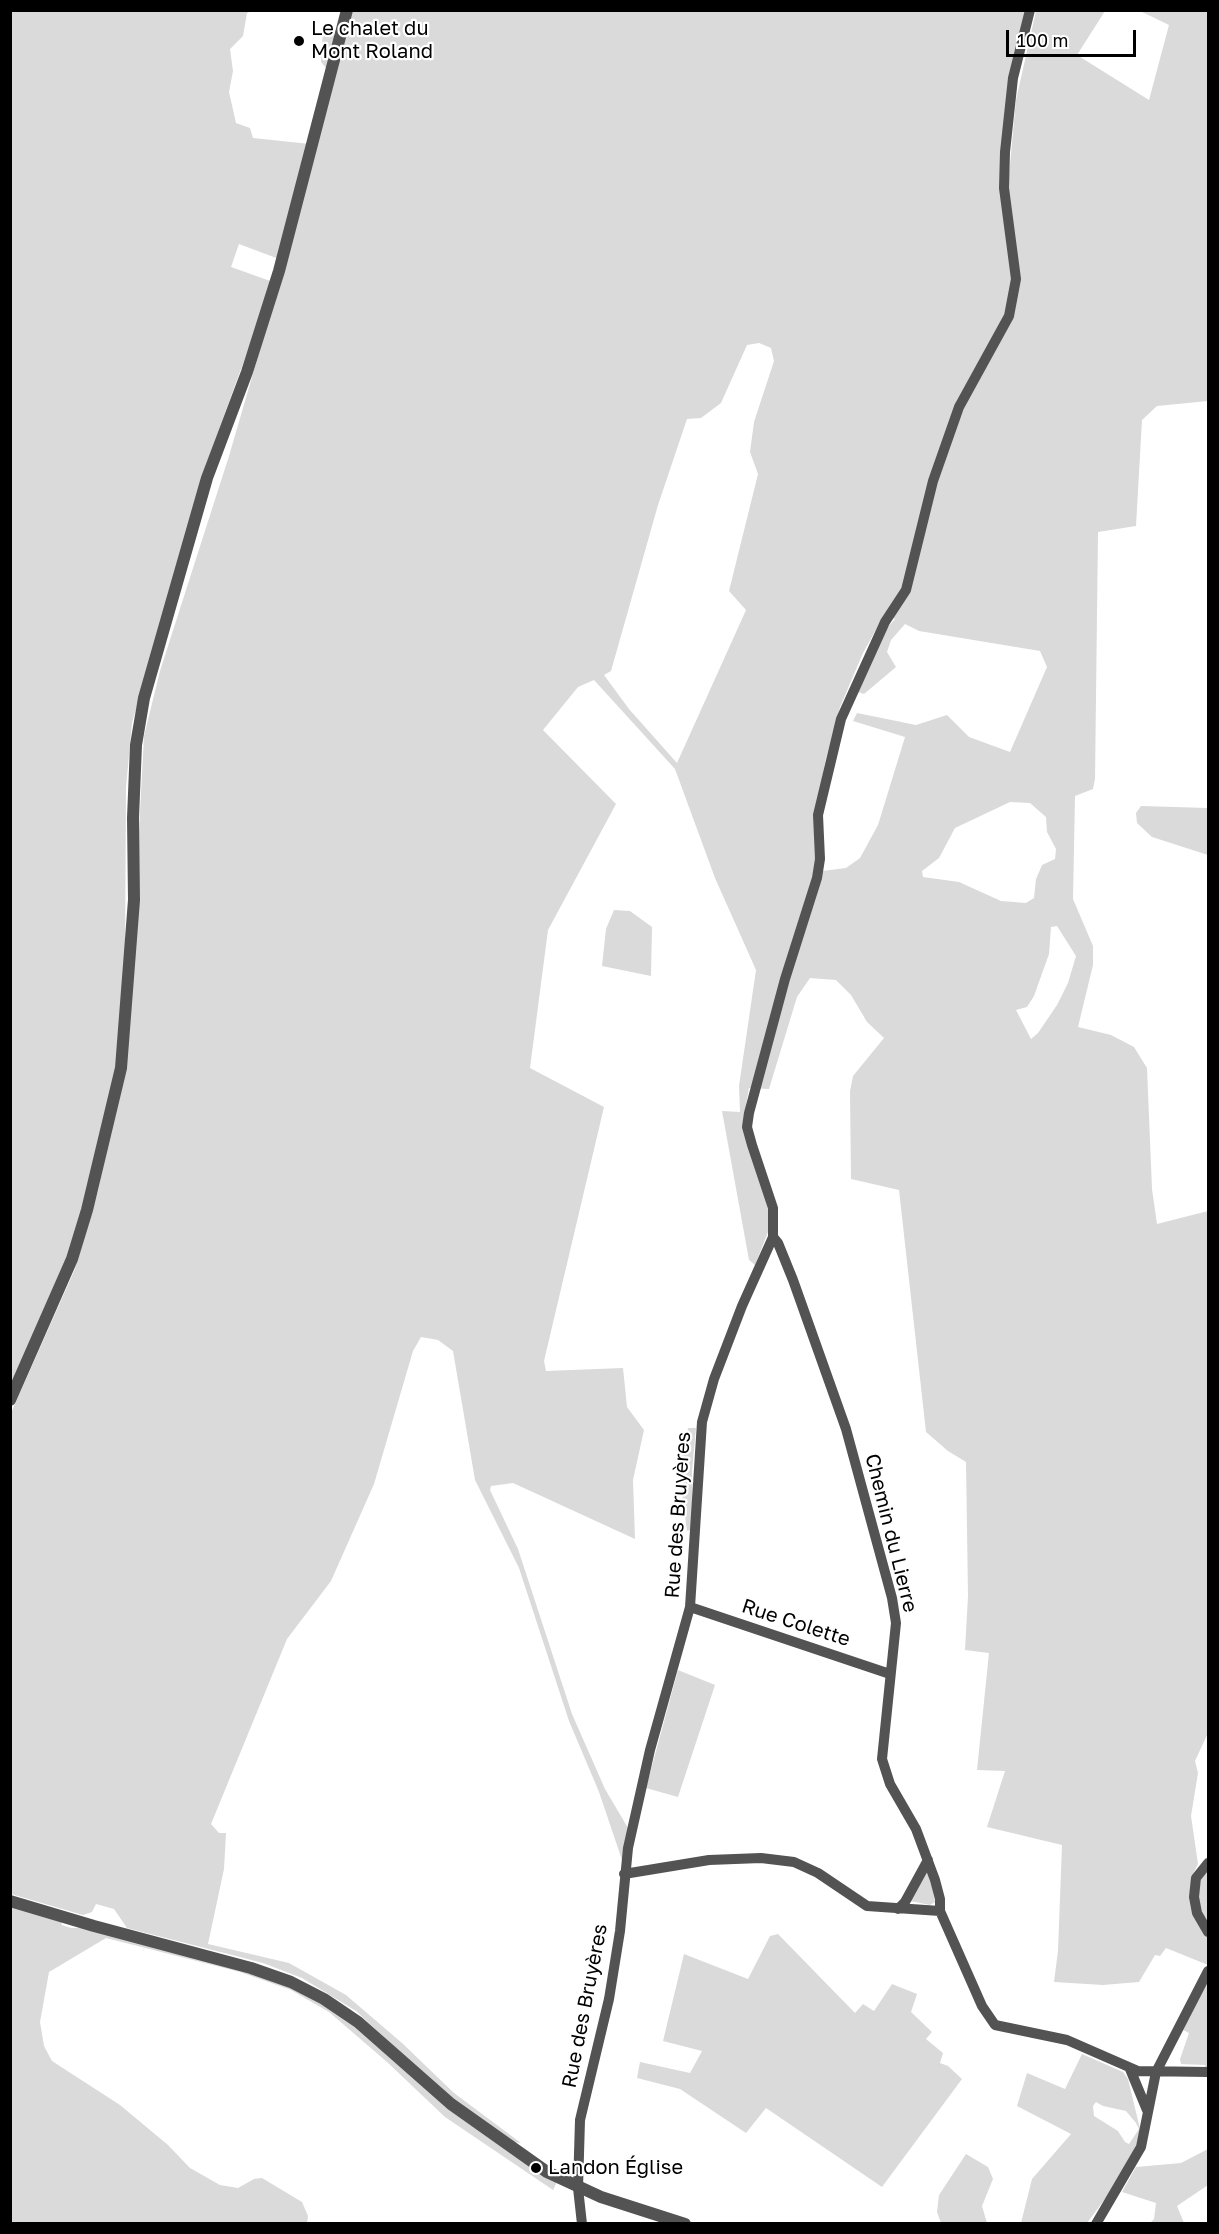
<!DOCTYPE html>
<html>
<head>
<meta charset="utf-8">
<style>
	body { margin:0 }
	#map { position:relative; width:1219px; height:2234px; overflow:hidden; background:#fff; font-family:"Golos Text",sans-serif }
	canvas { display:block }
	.frame { position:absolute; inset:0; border:12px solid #000; pointer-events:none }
	.scale { position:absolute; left:1006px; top:30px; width:130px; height:27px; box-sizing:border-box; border:3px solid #000; border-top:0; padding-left:8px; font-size:18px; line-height:21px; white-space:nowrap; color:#000; -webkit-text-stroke:4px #fff; paint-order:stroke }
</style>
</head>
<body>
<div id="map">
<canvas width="1219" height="2234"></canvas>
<div class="frame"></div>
<div class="scale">100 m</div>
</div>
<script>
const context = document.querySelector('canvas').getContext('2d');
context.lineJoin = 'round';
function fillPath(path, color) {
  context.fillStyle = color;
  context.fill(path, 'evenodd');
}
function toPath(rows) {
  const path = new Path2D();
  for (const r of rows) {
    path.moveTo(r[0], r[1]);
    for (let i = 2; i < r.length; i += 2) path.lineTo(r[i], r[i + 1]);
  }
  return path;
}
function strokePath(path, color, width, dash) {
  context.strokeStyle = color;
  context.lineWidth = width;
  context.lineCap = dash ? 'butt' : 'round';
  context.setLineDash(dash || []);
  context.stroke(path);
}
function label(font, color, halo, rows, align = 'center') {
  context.font = font + ' "Golos Text",sans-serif';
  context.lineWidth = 4.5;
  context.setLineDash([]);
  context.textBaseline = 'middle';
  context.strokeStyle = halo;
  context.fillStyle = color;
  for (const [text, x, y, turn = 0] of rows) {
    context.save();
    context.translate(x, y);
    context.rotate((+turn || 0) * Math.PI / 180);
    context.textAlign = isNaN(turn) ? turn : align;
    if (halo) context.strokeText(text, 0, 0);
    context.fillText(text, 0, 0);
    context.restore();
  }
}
fillPath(toPath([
	[10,11,252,11,247,13,243,36,230,49,233,71,229,92,236,123,250,128,253,138,310,144,279,259,239,244,231,267,273,282,205,467,132,723,126,787,125,957,118,1060,86,1198,68,1255,10,1388],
	[351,11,1028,11,1009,81,1008,186,1016,100,1036,11,1105,11,1077,55,1149,100,1169,25,1140,11,1208,11,1208,401,1157,406,1142,420,1136,526,1098,532,1095,779,1093,789,1075,796,1073,899,1093,946,1093,965,1078,1027,1111,1035,1134,1047,1147,1068,1152,1189,1157,1224,1208,1211,1208,1733,1195,1761,1198,1773,1191,1816,1198,1864,1191,1878,1208,1937,1208,1965,1166,1948,1160,1956,1155,1955,1139,1982,1103,1985,1054,1982,1058,1951,1062,1845,987,1827,1005,1771,977,1770,989,1653,965,1650,968,1596,966,1462,948,1451,926,1432,899,1190,851,1179,850,1091,853,1076,884,1038,867,1022,851,995,836,980,810,978,797,997,769,1089,749,1088,744,1116,769,1213,768,1232,755,1265,749,1260,722,1111,740,1112,739,1086,756,970,715,878,675,769,594,680,578,687,543,730,616,804,548,930,530,1068,604,1107,544,1361,546,1371,623,1368,627,1407,644,1430,633,1480,635,1539,513,1483,491,1486,490,1490,518,1549,572,1714,605,1789,628,1828,622,1860,599,1792,569,1721,519,1568,475,1480,453,1351,438,1340,421,1337,413,1351,374,1484,331,1581,287,1639,211,1824,219,1833,226,1833,224,1869,208,1944,289,1963,346,1995,402,2043,454,2093,521,2143,507,2141,442,2091,356,2011,302,1978,263,1963,127,1928,114,1909,96,1904,92,1912,83,1915,11,1894,11,1413,75,1269,98,1191,127,1056,144,736,160,671,229,456,280,281],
	[759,343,771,348,774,361,754,422,750,452,758,474,729,591,746,610,677,763,629,709,604,675,611,671,658,505,687,419,701,418,721,403,747,345],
	[885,613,895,619,880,636,858,692,864,694,896,667,887,652,891,640,905,624,919,631,1040,651,1047,667,1010,752,969,737,947,715,916,725,857,713,853,721,905,737,878,825,860,858,846,868,822,871,815,856,814,818,826,758,840,707,863,653],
	[1010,802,1030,803,1046,817,1047,832,1056,849,1055,859,1042,865,1036,879,1034,898,1026,903,1001,901,959,882,923,877,922,871,939,858,955,828],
	[1057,926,1076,956,1068,983,1057,1005,1038,1033,1031,1039,1016,1010,1027,1007,1034,996,1049,954,1051,927],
	[323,30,340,30,326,68,321,62],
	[1141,806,1208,808,1208,855,1152,837,1137,823,1136,813],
	[614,910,630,911,652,927,651,976,602,966,606,929],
	[688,1428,696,1428,692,1472,693,1529,687,1531,679,1472],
	[678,1670,715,1685,678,1797,646,1788],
	[1208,1866,1208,1926,1197,1902,1202,1874],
	[926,1871,929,1871,935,1902,930,1905,910,1901],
	[10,1904,60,1918,62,1925,71,1928,87,1928,259,1972,329,2004,448,2108,557,2182,553,2190,445,2117,387,2062,329,2012,291,1990,240,1972,106,1938,49,1972,40,2022,44,2046,52,2061,120,2105,168,2145,190,2168,220,2185,238,2188,254,2179,262,2178,302,2202,308,2216,307,2223,11,2223],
	[778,1934,855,2013,863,2004,874,2011,892,1984,917,1994,911,2012,932,2032,926,2039,943,2053,940,2063,948,2066,962,2079,882,2187,766,2108,746,2133,680,2089,637,2078,640,2062,690,2073,702,2051,663,2041,684,1954,748,1979,770,1936],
	[1208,1979,1208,2069,1205,2069,1205,2065,1181,2064,1180,2059,1189,2033,1183,2030],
	[1082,2054,1123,2072,1128,2079,1141,2133,1138,2143,1113,2188,1087,2223,1021,2223,1032,2179,1071,2134,1017,2106,1027,2073,1065,2089],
	[1096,2102,1103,2106,1126,2111,1136,2123,1139,2129,1129,2144,1125,2142,1118,2131,1094,2116,1093,2106],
	[1208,2149,1208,2185,1177,2206,1184,2223,1150,2223,1154,2219,1156,2203,1122,2192,1136,2167,1181,2163],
	[966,2154,988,2167,993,2179,982,2206,987,2223,941,2223,937,2212,939,2195]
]), '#dadada');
strokePath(toPath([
	[773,1237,778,1243,793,1280,846,1429,892,1598,896,1623,882,1759,890,1784,916,1829,935,1880,940,1899,940,1911],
	[690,1607,890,1674],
	[1208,1863,1196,1878,1194,1897,1197,1913,1208,1932],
	[624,1874,709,1860,761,1858,794,1862,818,1873,867,1906,940,1911,982,2006,995,2025,1067,2040,1138,2071,1208,2072],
	[898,1909,905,1902,928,1860],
	[1130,2069,1147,2110],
	[582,2224,578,2188,580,2120,609,1999,620,1931,628,1848,650,1750,690,1607,702,1422,714,1379,742,1306,773,1237,773,1208,752,1145,747,1127,749,1113,785,979,817,878,820,859,818,815,841,719,885,622,906,590,933,481,959,407,1009,316,1016,279,1004,188,1005,152,1013,78,1030,10],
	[1096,2224,1141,2147,1156,2072,1208,1971]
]), '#535353', 10);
strokePath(toPath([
	[10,1400,72,1259,87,1210,121,1068,134,900,133,818,136,745,144,698,207,478,247,372,279,271,347,10],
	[10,1901,94,1926,251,1968,291,1982,324,1999,358,2022,451,2104,547,2172,601,2197,685,2224]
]), '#535353', 12);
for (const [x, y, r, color] of [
	[299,41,6,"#000"],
	[536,2168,6,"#000"]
]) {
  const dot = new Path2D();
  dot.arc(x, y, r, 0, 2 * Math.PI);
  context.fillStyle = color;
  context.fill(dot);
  strokePath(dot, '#fff', 2);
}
label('20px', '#000', '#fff', [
	["Le chalet du",311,29],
	["Mont Roland",311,52],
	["Landon Église",548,2168]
], 'left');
label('20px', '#000', '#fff', [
	["Rue des Bruyères",678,1515,-86],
	["Chemin du Lierre",891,1533,76],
	["Rue Colette",796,1623,18],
	["Rue des Bruyères",585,2006,-79]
]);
</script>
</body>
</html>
